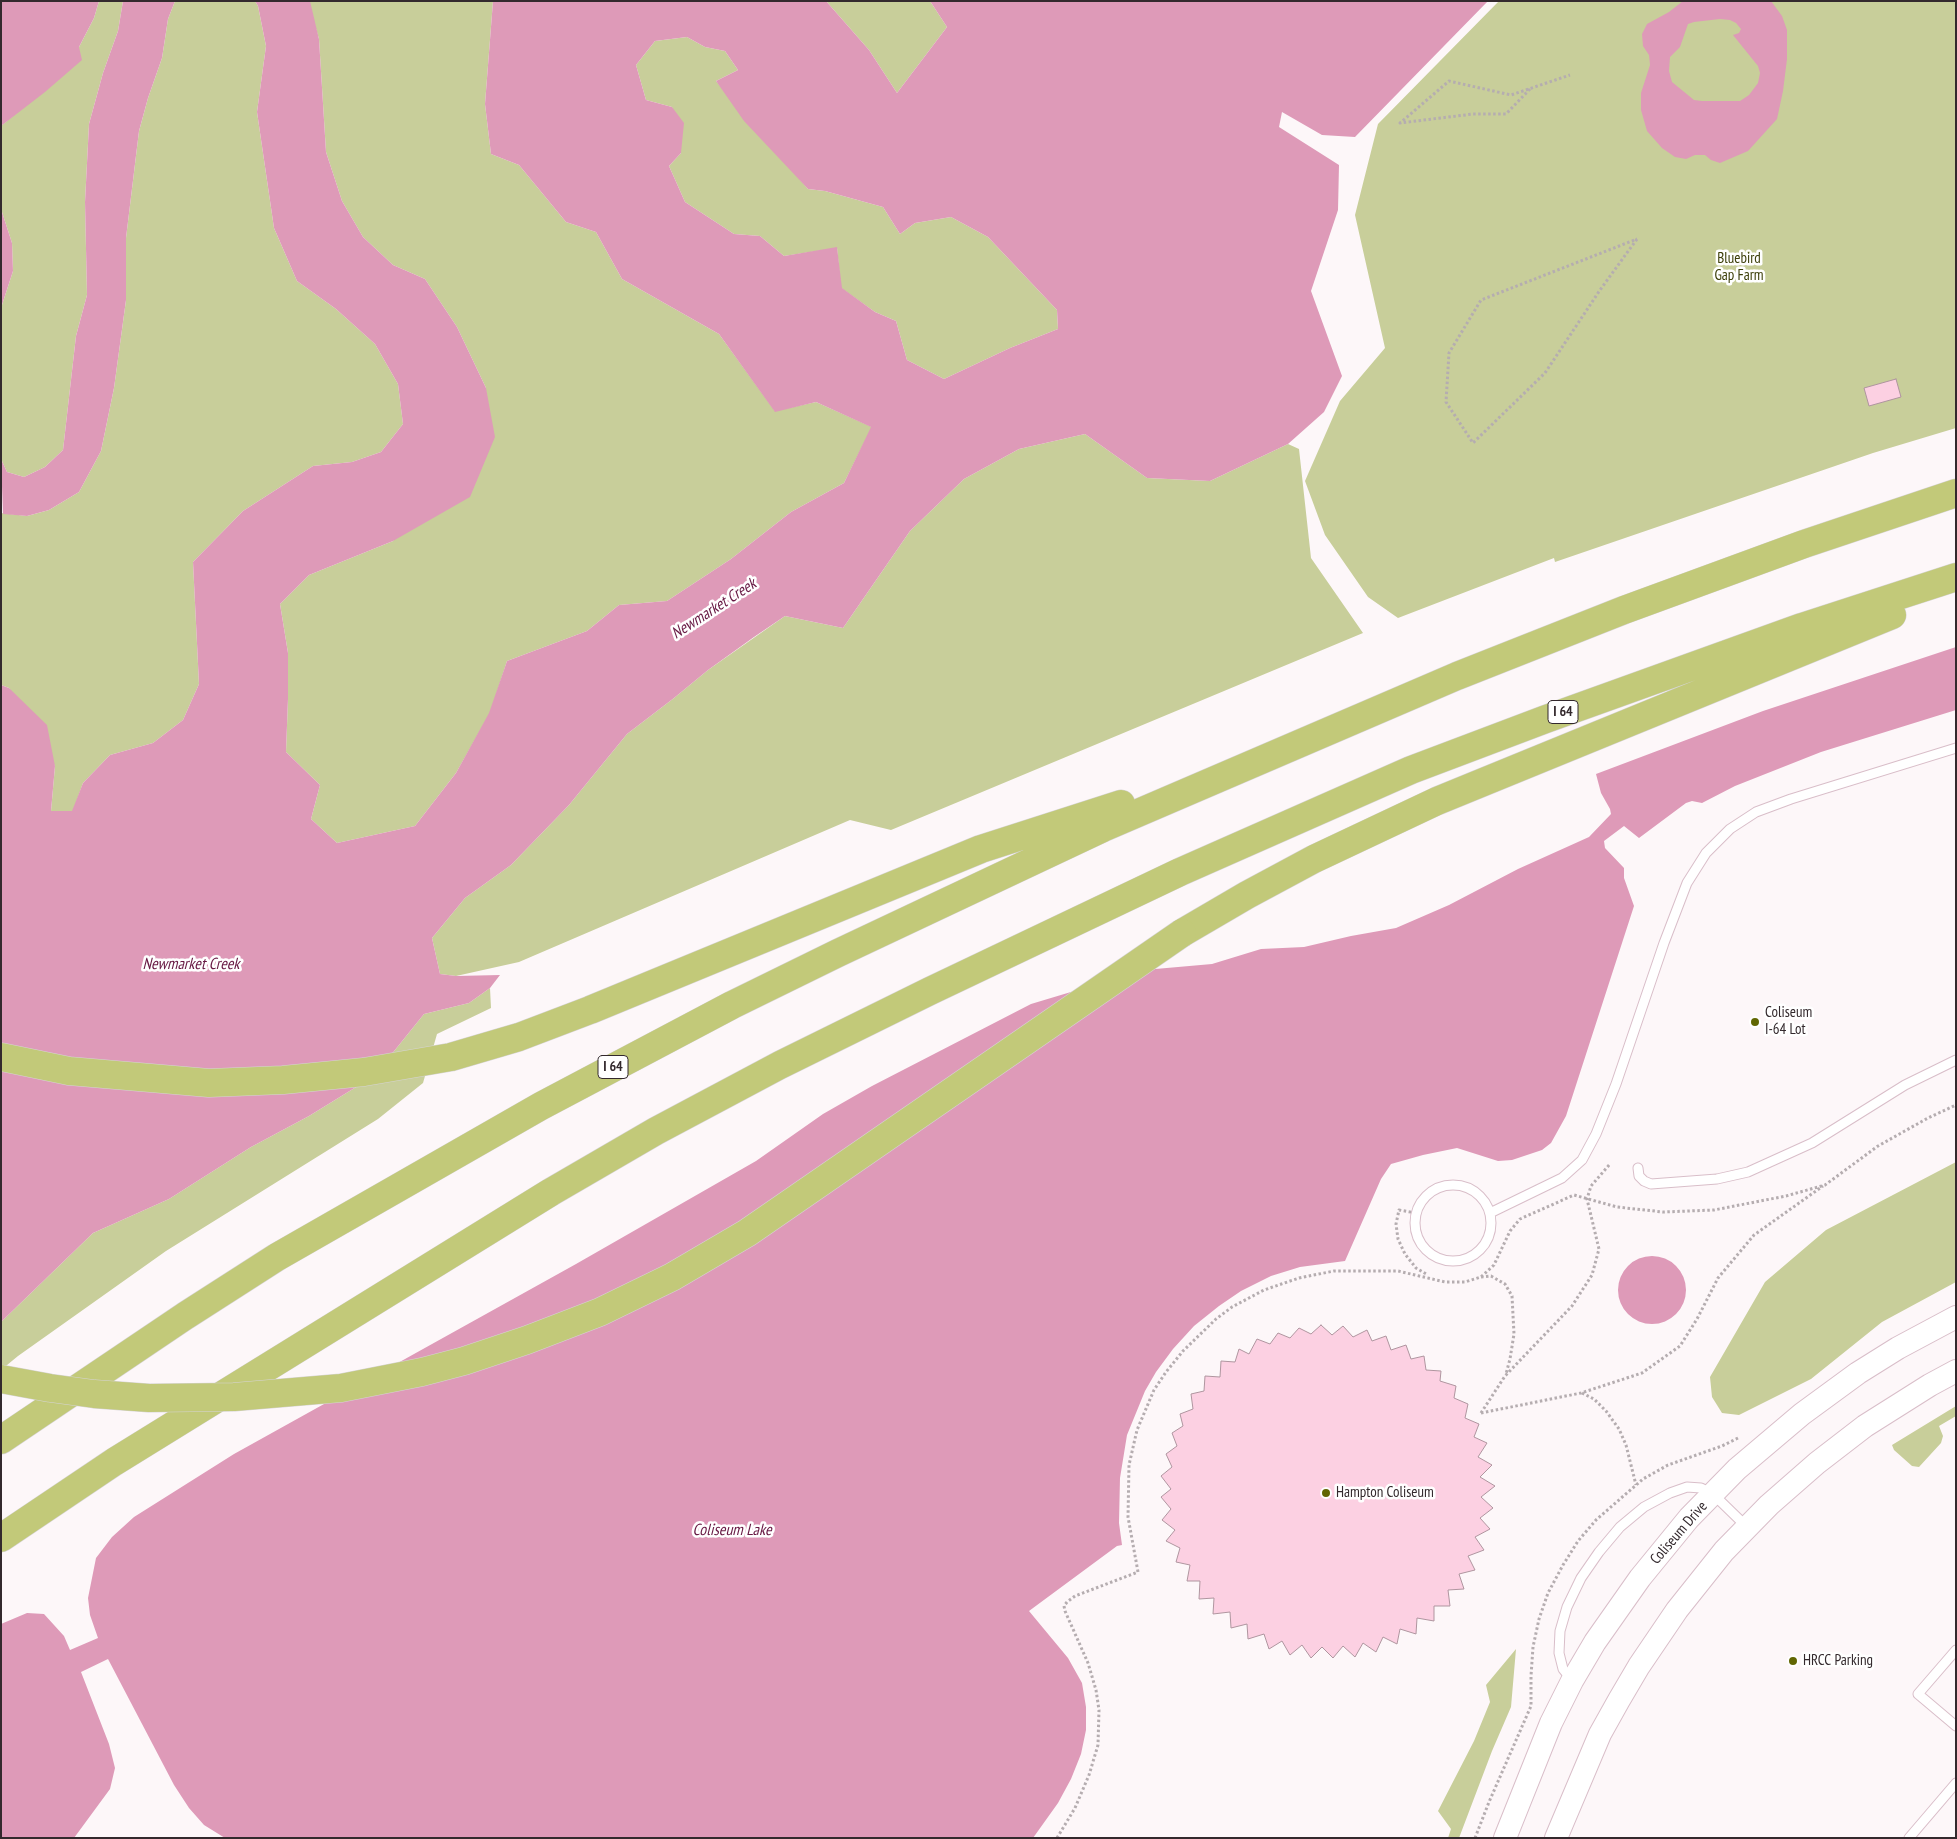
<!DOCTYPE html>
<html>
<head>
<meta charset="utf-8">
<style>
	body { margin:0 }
	#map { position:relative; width:1957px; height:1839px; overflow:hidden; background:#fdf7f9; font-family:"PT Sans Narrow",sans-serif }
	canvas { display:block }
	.frame { position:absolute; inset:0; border:2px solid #33292d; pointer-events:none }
</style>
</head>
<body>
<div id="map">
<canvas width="1957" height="1839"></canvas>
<div class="frame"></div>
</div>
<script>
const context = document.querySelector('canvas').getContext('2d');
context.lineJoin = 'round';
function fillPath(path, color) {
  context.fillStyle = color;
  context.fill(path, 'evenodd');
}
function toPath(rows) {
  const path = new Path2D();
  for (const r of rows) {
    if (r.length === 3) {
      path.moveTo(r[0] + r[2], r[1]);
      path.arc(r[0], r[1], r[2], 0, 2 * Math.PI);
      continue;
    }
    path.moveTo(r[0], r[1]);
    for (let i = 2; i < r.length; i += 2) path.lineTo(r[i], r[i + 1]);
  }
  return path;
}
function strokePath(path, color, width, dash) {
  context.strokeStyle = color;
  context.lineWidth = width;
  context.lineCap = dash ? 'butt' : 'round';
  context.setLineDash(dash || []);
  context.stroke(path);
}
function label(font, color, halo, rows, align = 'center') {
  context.font = font + ' "PT Sans Narrow",sans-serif';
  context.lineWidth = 5;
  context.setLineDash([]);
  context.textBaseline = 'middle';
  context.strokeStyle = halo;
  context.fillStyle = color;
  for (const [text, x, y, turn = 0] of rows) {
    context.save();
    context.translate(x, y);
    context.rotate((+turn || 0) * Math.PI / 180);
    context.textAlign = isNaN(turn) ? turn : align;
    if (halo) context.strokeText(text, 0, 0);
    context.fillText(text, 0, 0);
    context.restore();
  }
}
fillPath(toPath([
	[99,1,123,1,118,31,103,73,89,124,85,202,87,295,76,336,63,450,45,467,24,477,7,472,1,459,1,308,13,271,12,243,1,209,1,126,20,110,79,47,94,18],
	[175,1,255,1,258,6,266,46,257,112,274,228,297,281,336,309,375,344,398,384,403,424,381,452,352,462,313,466,243,511,193,562,199,684,183,720,153,743,110,755,83,783,73,811,51,811,55,766,9,688,1,685,1,513,27,516,49,510,79,492,101,451,114,388,126,300,126,238,139,131,148,98,162,58,168,19],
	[308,1,493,1,485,104,491,154,519,165,566,222,596,232,622,279,719,334,775,411,816,402,872,427,844,483,791,512,731,559,667,601,619,605,587,631,507,661,490,713,456,773,415,826,337,843,311,819,320,785,286,752,288,699,288,653,280,604,309,575,393,541,486,388,457,327,425,279,393,265,363,237,342,201,326,152,319,39],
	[826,1,930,1,947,27,897,93,869,50],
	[1499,1,1956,1,1956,428,1873,453,1555,562,1554,558,1398,618,1368,597,1325,535,1305,481,1340,401,1385,348,1355,215,1378,124],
	[687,37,705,47,725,51,738,70,716,81,808,189,825,191,883,207,900,234,915,223,951,217,988,237,1057,310,1058,329,1010,348,944,379,907,360,896,321,875,312,841,288,837,248,784,256,760,236,734,234,685,202,669,166,681,153,672,107,646,100,636,65,655,41],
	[1085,434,1147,478,1210,481,1288,444,1299,449,1311,558,1363,633,891,830,850,820,519,962,456,976,440,974,432,938,465,898,511,865,569,805,627,734,674,698,708,670,785,616,843,628,910,531,964,479,1019,449],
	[490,988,491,1008,437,1034,423,1083,378,1119,166,1251,18,1356,1,1370,1,1322,93,1233,169,1199,251,1147,309,1116,374,1076,424,1014,469,1003],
	[1956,1162,1956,1282,1882,1322,1811,1379,1739,1415,1722,1413,1712,1397,1710,1377,1765,1282,1826,1230],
	[1956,1406,1956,1416,1939,1426,1943,1436,1941,1443,1919,1467,1912,1466,1894,1450,1892,1445],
	[1516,1649,1511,1707,1492,1751,1459,1838,1448,1838,1451,1829,1438,1811,1474,1741,1490,1702,1486,1685]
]), '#c8ce9a');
fillPath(toPath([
	[1,1,99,1,94,18,79,47,82,60,45,92,1,126],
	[123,1,175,1,168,19,162,58,148,98,139,131,126,238,126,300,114,388,101,451,79,492,49,510,27,516,3,514,1,459,7,472,24,477,45,467,63,450,76,336,87,295,85,202,89,124,103,73,118,31],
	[255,1,310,1,319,39,326,152,342,201,363,237,393,265,425,279,457,327,486,388,495,437,470,497,393,541,309,575,280,604,288,653,288,699,286,752,320,785,311,819,337,843,415,826,456,773,489,713,507,661,587,631,619,605,667,601,731,559,791,512,844,483,871,427,816,402,775,412,719,334,622,279,596,232,566,222,519,165,491,154,485,104,493,1,826,1,869,50,897,93,947,27,930,1,1488,1,1355,137,1322,135,1282,112,1279,127,1339,165,1338,210,1311,291,1342,376,1324,412,1288,444,1210,481,1147,478,1085,434,1019,449,964,479,910,531,843,628,785,616,754,637,708,670,674,698,627,734,569,805,511,865,465,898,432,938,440,974,456,976,500,975,490,988,469,1003,424,1014,374,1076,309,1116,251,1147,169,1199,93,1233,1,1322,1,685,9,688,47,725,55,766,51,811,72,811,83,783,110,755,153,743,183,720,199,684,193,562,243,511,313,466,352,462,381,452,403,424,398,384,375,344,336,309,297,281,274,228,257,112,266,46,258,6],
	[687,37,705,47,725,51,738,70,716,81,744,121,808,189,825,191,883,207,900,234,915,223,951,217,988,237,1057,310,1058,329,1010,348,944,379,907,360,896,321,875,312,842,288,837,247,784,256,760,236,734,234,685,202,669,166,681,153,684,123,672,107,646,100,636,65,655,41],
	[1683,1,1771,1,1782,16,1787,30,1787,59,1783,91,1777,119,1748,151,1720,163,1711,160,1705,155,1695,155,1686,159,1675,157,1662,148,1647,131,1641,110,1641,93,1650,65,1649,55,1643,46,1642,34,1647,24,1669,12],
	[1720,19,1730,20,1736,23,1741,29,1739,33,1733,35,1758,66,1760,73,1758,83,1749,95,1740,101,1702,101,1694,100,1672,82,1669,71,1670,57,1680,47,1688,24,1694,22],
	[1,209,12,243,13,271,1,308],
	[1956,647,1956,710,1821,752,1735,786,1702,803,1692,801,1686,803,1639,838,1624,826,1604,841,1605,848,1624,868,1624,878,1634,906,1566,1116,1551,1143,1542,1150,1512,1160,1498,1161,1457,1148,1423,1155,1391,1164,1381,1179,1345,1261,1300,1267,1271,1276,1241,1291,1219,1306,1194,1326,1173,1349,1156,1372,1145,1391,1127,1435,1120,1478,1119,1523,1122,1545,1117,1546,1029,1611,1068,1658,1082,1683,1086,1707,1086,1730,1081,1754,1071,1779,1058,1803,1033,1838,225,1838,204,1825,189,1808,174,1785,108,1659,81,1672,109,1744,115,1768,110,1789,74,1838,1,1838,1,1624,27,1613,44,1614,64,1636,70,1650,98,1638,90,1615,88,1598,96,1558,112,1537,134,1517,234,1454,576,1264,756,1161,823,1114,872,1086,1031,1004,1144,970,1212,964,1261,949,1304,947,1351,936,1396,928,1449,905,1518,869,1589,837,1611,814,1610,809,1601,793,1596,774,1763,711],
	[1652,1290,34]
]), '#de9ab8');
const building = toPath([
	[1896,379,1901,397,1869,406,1864,388,1896,379],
	[1321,1325,1332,1335,1343,1326,1353,1337,1367,1330,1372,1341,1386,1336,1391,1350,1406,1345,1411,1359,1424,1356,1426,1370,1441,1371,1440,1381,1456,1386,1454,1398,1468,1404,1465,1418,1479,1424,1474,1437,1487,1443,1478,1457,1492,1465,1480,1477,1495,1486,1481,1497,1493,1508,1480,1518,1490,1529,1475,1537,1484,1550,1468,1556,1475,1570,1459,1574,1464,1589,1448,1590,1450,1606,1434,1606,1434,1621,1417,1618,1416,1634,1400,1629,1397,1644,1383,1637,1376,1652,1363,1643,1355,1657,1343,1646,1333,1658,1322,1647,1311,1658,1302,1645,1290,1655,1282,1641,1269,1649,1264,1634,1248,1639,1247,1624,1231,1628,1230,1612,1213,1614,1214,1598,1199,1599,1200,1581,1187,1581,1190,1565,1176,1562,1180,1548,1166,1541,1175,1530,1162,1520,1171,1509,1161,1497,1171,1489,1161,1476,1172,1467,1166,1454,1177,1446,1172,1433,1183,1426,1180,1414,1193,1409,1191,1394,1204,1391,1205,1376,1220,1377,1221,1361,1235,1362,1239,1349,1249,1354,1257,1339,1270,1344,1278,1333,1290,1338,1299,1328,1311,1334,1321,1325]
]);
fillPath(building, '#fcd0e2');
strokePath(building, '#af959f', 1);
const service = toPath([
	[1638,1168,1639,1176,1644,1181,1651,1184,1717,1179,1748,1172,1812,1143,1905,1085,1956,1060],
	[1453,1223,38],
	[1490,1213,1562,1178,1582,1160,1596,1134,1616,1084,1664,943,1687,883,1706,853,1730,829,1756,812,1791,799,1956,748],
	[1956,1650,1918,1694,1956,1726],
	[1571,1679,1563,1669,1559,1653,1560,1631,1567,1607,1581,1578,1599,1552,1620,1527,1644,1507,1670,1493,1687,1487,1701,1488,1713,1494,1747,1527],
	[1909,1838,1956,1783]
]);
const tertiary = toPath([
	[1505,1838,1551,1723,1572,1681,1595,1642,1640,1578,1689,1518,1737,1469,1802,1414,1858,1373,1898,1348,1956,1317],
	[1556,1838,1600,1734,1619,1700,1639,1666,1677,1610,1724,1551,1769,1505,1817,1463,1865,1426,1930,1385,1956,1371]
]);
const motorway = toPath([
	[1182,933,1247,895,1314,859,1437,801,1892,615],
	[1,1057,69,1071,209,1083,283,1080,364,1072,451,1057,519,1037,590,1010,981,849,1121,804],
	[1,1440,185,1316,277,1257,541,1106,732,1005,838,953,1103,828,1457,676,1624,610,1804,544,1956,493],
	[1,1538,114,1462,551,1192,656,1131,780,1065,930,991,1180,872,1411,770,1546,719,1802,627,1956,577]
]);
strokePath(service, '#d9bec9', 11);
strokePath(tertiary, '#d9bec9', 24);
strokePath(motorway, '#d6d4d5', 29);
strokePath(toPath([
	[1530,89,1506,114,1473,114,1400,123,1449,81,1511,95,1570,75],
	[1637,239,1600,290,1545,373,1473,443,1446,402,1449,353,1481,300,1637,239],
	[1416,1213,1399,1210,1396,1224,1398,1239,1405,1254,1416,1268,1428,1275],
	[1481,1277,1491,1276,1505,1284,1512,1296,1514,1334,1510,1359,1506,1374],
	[1582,1393,1594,1399,1606,1411,1619,1429,1626,1445,1636,1485],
	[1481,1413,1581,1393,1642,1373,1680,1346,1697,1319,1718,1278,1754,1235,1823,1186],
	[1481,1413,1505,1376,1572,1306,1592,1275,1599,1249,1587,1199,1591,1186,1610,1164],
	[1057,1838,1075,1808,1089,1775,1098,1745,1099,1710,1096,1690,1088,1663,1065,1611,1064,1606,1067,1602,1075,1596,1138,1572,1128,1517,1129,1465,1137,1430,1154,1390,1166,1372,1183,1351,1216,1319,1232,1307,1264,1290,1299,1278,1334,1271,1398,1271,1445,1282,1465,1282,1481,1277,1494,1265,1510,1231,1520,1219,1574,1195,1617,1207,1663,1212,1714,1210,1786,1196,1825,1185,1878,1146,1928,1118,1956,1105],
	[1475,1838,1489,1802,1531,1706,1531,1676,1533,1647,1539,1619,1548,1593,1563,1565,1578,1541,1596,1520,1643,1479,1668,1465,1722,1446,1740,1437]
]), '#b5adb0', 3, [2.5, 2.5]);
strokePath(service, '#fff', 9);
strokePath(tertiary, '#fff', 22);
strokePath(motorway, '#c2c979', 28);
const motorwayBridge = toPath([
	[1,1379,50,1388,94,1394,149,1398,234,1397,341,1388,422,1372,464,1361,527,1340,600,1312,672,1277,747,1233,1182,933]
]);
strokePath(motorwayBridge, '#d6d4d5', 29, []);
strokePath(motorwayBridge, '#c2c979', 28);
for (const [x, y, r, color] of [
	[1755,1022,5,"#616602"],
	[1326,1493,5,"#616602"],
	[1793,1661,5,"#616602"]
]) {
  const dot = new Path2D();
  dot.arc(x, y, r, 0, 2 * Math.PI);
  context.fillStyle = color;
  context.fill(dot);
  strokePath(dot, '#fff', 2);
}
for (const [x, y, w] of [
	[1563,712,30],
	[613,1067,30]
]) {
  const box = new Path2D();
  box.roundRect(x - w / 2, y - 11.5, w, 23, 4);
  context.fillStyle = '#fff';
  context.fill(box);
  strokePath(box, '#33292d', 1);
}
label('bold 14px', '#33292d', null, [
	["I 64",1563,712],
	["I 64",613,1067]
]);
label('15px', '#3c3f09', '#fff', [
	["Bluebird",1739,259],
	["Gap Farm",1739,276]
]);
label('15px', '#33292d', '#fff', [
	["Coliseum",1765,1013],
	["I-64 Lot",1765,1030],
	["Hampton Coliseum",1336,1493],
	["HRCC Parking",1803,1661]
], 'left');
label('15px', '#33292d', '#fff', [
	["Coliseum Drive",1679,1533,-49]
]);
label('italic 16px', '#671843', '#fff', [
	["Newmarket Creek",714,609,-33],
	["Newmarket Creek",191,964],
	["Coliseum Lake",732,1530]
]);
</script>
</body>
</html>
